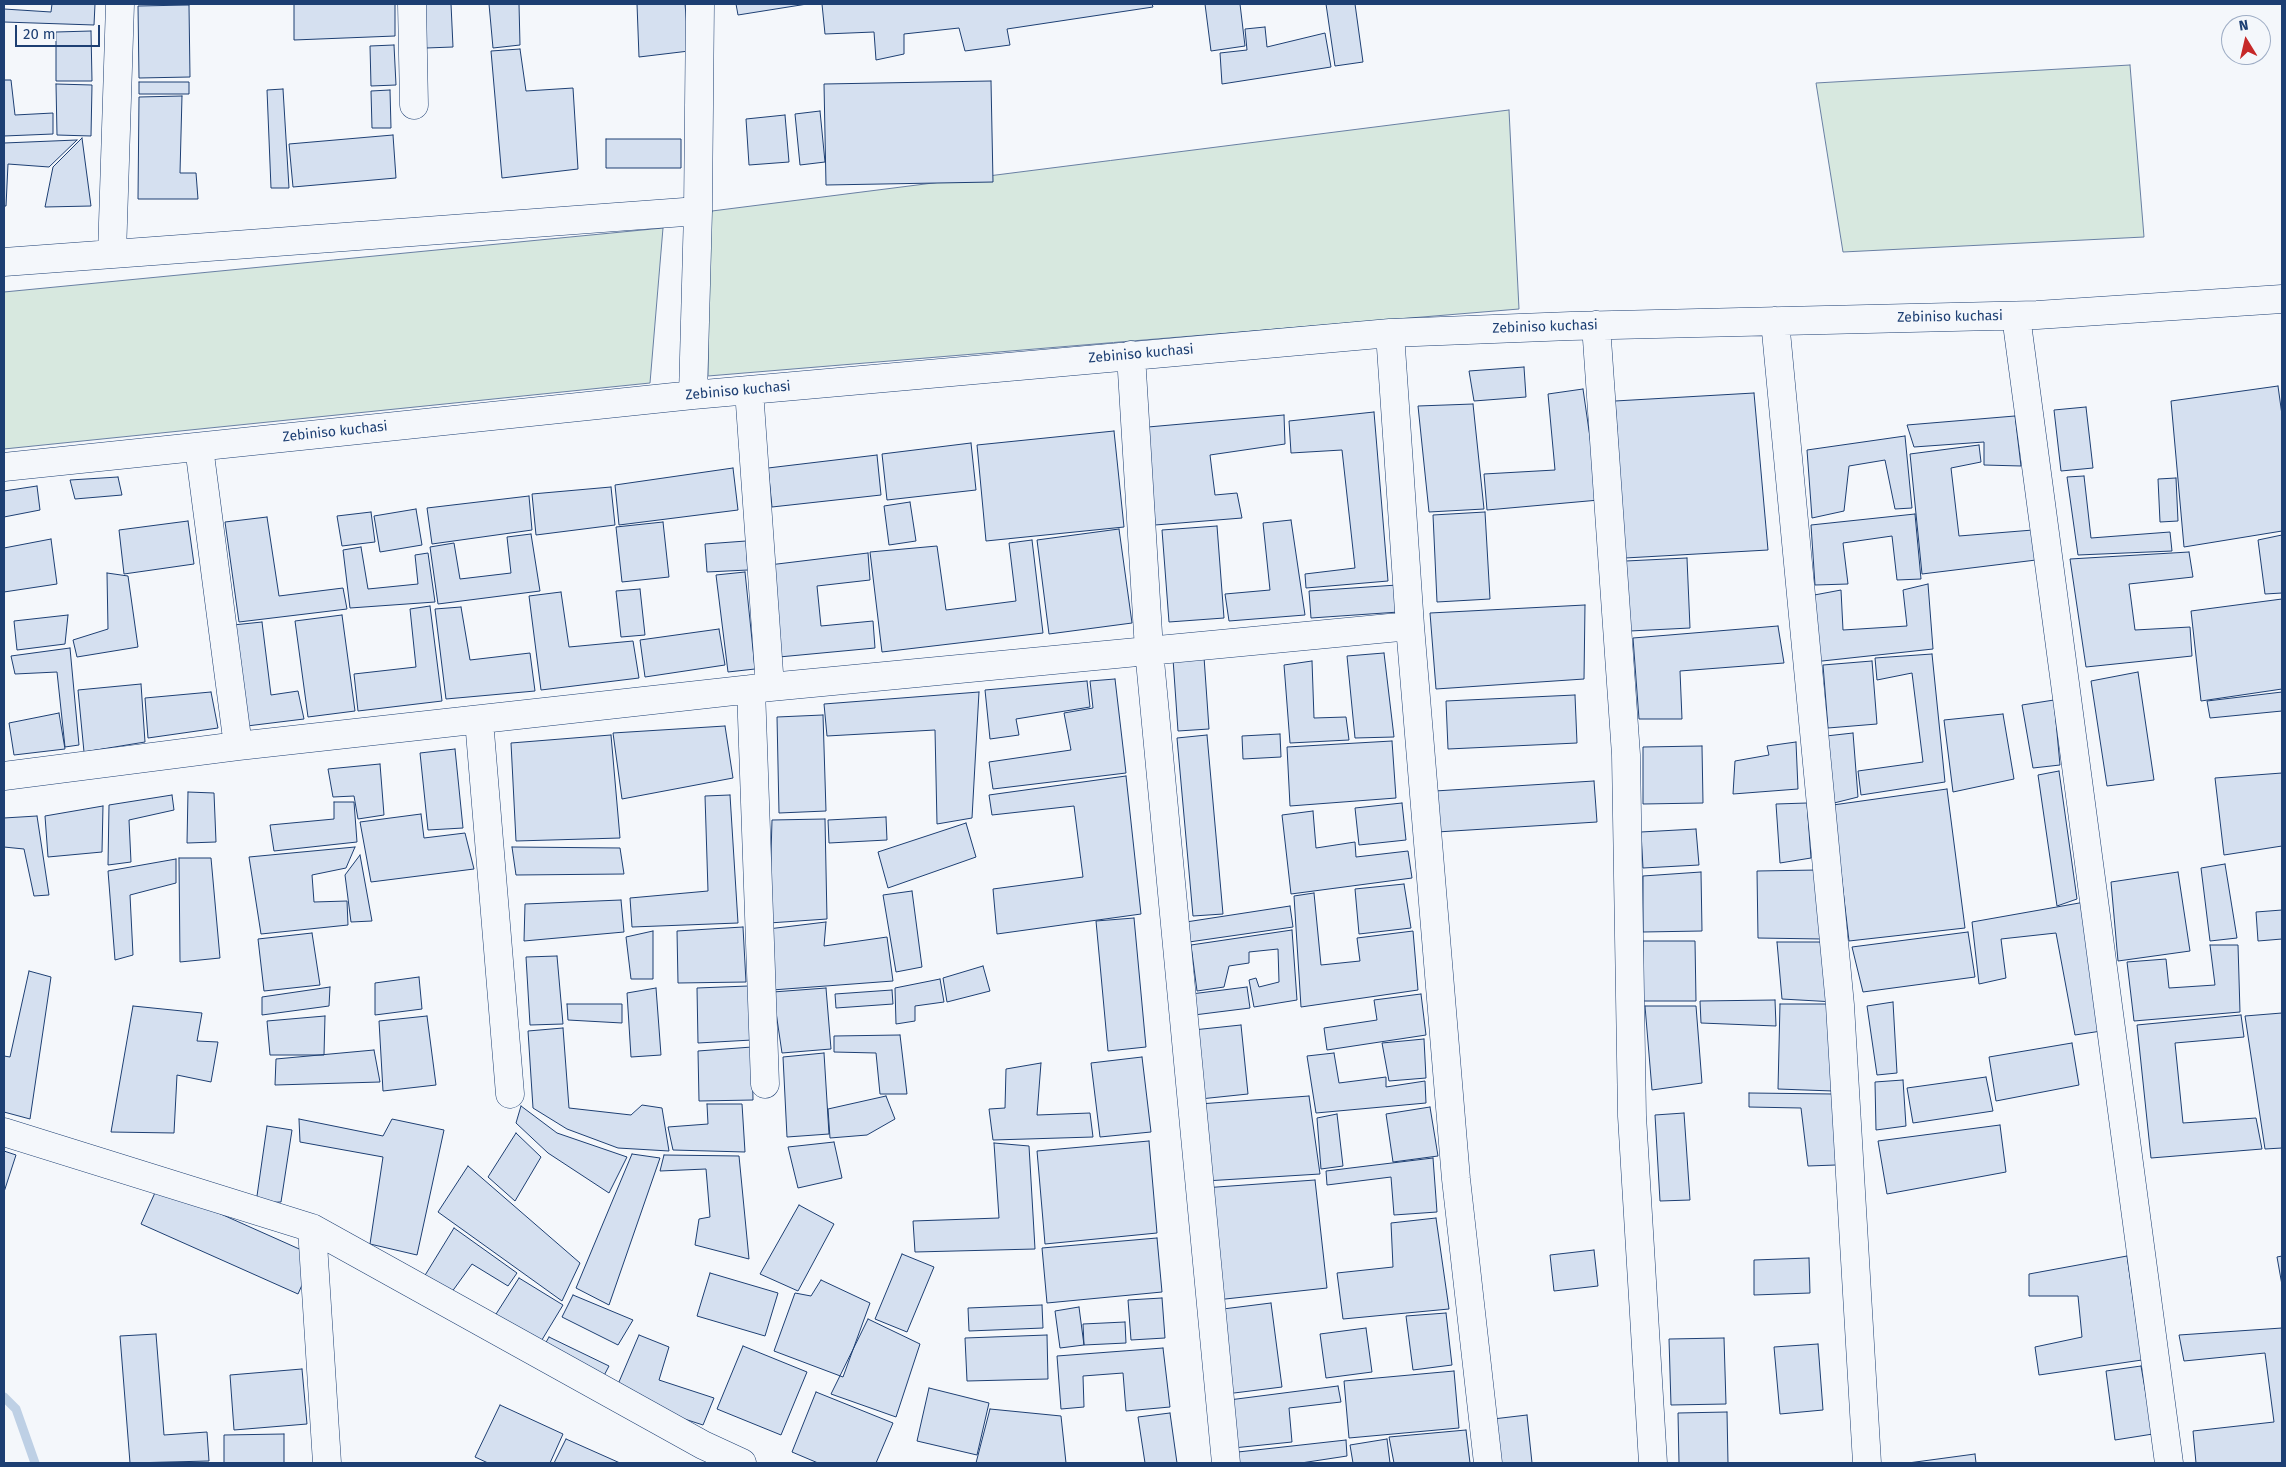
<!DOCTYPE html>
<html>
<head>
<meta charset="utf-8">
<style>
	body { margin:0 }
	#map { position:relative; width:2286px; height:1467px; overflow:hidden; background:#f4f7fb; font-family:"Fira Sans",sans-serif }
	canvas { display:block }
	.frame { position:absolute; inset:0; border:5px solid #1d3f73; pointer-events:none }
	.north { position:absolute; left:2221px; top:15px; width:50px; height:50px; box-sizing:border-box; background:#f4f7fb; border:1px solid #9eadc5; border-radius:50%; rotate:351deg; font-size:14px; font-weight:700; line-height:20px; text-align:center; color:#1d3f73 }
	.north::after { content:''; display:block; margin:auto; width:18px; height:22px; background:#c62828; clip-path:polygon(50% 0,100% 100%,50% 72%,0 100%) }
	.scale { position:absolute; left:15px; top:25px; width:85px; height:22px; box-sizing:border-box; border:2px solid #1d3f73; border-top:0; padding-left:6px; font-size:15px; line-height:18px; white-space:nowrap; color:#1d3f73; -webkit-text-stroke:4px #f4f7fb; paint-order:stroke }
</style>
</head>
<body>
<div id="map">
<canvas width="2286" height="1467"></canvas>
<div class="frame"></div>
<div class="north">N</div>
<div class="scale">20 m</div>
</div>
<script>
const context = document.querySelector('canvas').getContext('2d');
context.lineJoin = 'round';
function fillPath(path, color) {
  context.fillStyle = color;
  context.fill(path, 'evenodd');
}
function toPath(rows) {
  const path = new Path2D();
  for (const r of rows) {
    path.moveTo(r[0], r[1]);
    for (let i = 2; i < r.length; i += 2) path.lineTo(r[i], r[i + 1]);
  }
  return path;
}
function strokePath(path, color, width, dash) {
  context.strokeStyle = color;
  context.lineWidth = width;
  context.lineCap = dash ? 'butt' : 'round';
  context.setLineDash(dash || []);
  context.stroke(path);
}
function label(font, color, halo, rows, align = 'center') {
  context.font = font + ' "Fira Sans",sans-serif';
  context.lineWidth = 4;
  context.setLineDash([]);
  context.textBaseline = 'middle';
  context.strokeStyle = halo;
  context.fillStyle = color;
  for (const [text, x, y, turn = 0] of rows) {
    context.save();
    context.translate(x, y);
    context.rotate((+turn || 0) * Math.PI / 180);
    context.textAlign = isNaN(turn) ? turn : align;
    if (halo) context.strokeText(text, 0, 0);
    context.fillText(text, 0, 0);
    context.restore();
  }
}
const green = toPath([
	[2130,65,2144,237,1843,252,1816,83,2130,65],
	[1509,110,1519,309,708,376,708,227,712,211,1509,110],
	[663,228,650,383,4,449,4,292,663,228]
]);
fillPath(green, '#d7e8df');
strokePath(green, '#687fa3', 1);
strokePath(toPath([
	[4,1397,16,1409,35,1463]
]), '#bed0e5', 9);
const building = toPath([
	[52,4,95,4,94,25,4,22,4,9,51,12,52,4],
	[294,4,395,4,395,36,294,40,294,4],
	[425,4,451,4,453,47,426,48,425,4],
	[489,4,519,4,520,45,493,48,489,4],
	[637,4,685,4,689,51,639,57,637,4],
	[736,4,807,4,738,15,736,4],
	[822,4,1152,4,1153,7,1007,29,1010,45,965,51,959,28,904,34,904,54,876,60,874,32,825,34,822,4],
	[1205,4,1240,4,1245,46,1211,51,1205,4],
	[1326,4,1355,4,1363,62,1335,66,1326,4],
	[189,5,190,77,139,78,138,6,189,5],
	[1265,27,1267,47,1325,33,1331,67,1222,84,1220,53,1247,50,1245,29,1265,27],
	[91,31,92,81,56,81,56,32,91,31],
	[394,45,396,85,371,86,370,46,394,45],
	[520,49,526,91,573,88,578,169,502,178,491,51,520,49],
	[4,80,11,80,15,115,53,113,53,134,4,136,4,80],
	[991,81,993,182,826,185,824,84,991,81],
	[139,82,189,82,189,94,139,94,139,82],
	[56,84,92,85,91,136,57,135,56,84],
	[283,89,289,188,271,188,267,90,283,89],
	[390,90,391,128,372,128,371,91,390,90],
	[182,96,180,173,196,173,198,199,138,199,139,97,182,96],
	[820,111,825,162,800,165,795,114,820,111],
	[785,115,789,162,749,165,746,119,785,115],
	[393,135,396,178,293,187,289,144,393,135],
	[82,138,91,206,45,207,53,167,82,138],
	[606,139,681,139,681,168,606,168,606,139],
	[77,140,49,167,8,164,6,206,4,206,4,143,77,140],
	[1524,367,1526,397,1474,401,1469,371,1524,367],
	[2278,386,2282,415,2282,531,2184,547,2171,401,2278,386],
	[1583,389,1599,500,1487,510,1484,474,1555,470,1548,394,1583,389],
	[1754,393,1768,550,1625,558,1615,401,1754,393],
	[1473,404,1484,509,1429,512,1418,406,1473,404],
	[2086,407,2093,468,2061,471,2054,410,2086,407],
	[1374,412,1388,581,1306,588,1305,574,1355,568,1342,450,1291,453,1289,421,1374,412],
	[1284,415,1285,444,1210,455,1215,495,1237,493,1242,518,1155,525,1148,427,1284,415],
	[2015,416,2021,466,1984,465,1984,442,1914,447,1907,425,2015,416],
	[1114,431,1124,527,986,541,977,445,1114,431],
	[1905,436,1912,508,1895,509,1885,460,1849,466,1844,511,1812,518,1807,450,1905,436],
	[971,443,976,490,887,500,882,454,971,443],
	[1979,445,1981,462,1951,468,1959,536,2033,530,2036,560,1922,574,1910,454,1979,445],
	[877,455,881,495,772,507,768,468,877,455],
	[733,468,738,510,619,525,615,485,733,468],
	[2084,476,2091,538,2170,532,2172,551,2078,555,2067,477,2084,476],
	[118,477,122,495,75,499,70,480,118,477],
	[2176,478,2178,521,2160,522,2158,479,2176,478],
	[37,486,40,510,4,517,4,491,37,486],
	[611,487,615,525,536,535,532,494,611,487],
	[529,496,532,530,432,544,427,508,529,496],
	[910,502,916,541,889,545,884,506,910,502],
	[416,509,422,545,380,552,374,516,416,509],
	[371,512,375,542,342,546,337,516,371,512],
	[1485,512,1490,599,1437,602,1433,515,1485,512],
	[1915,514,1921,579,1897,580,1892,536,1843,543,1848,584,1815,585,1811,525,1915,514],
	[267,517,279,596,343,588,347,609,239,622,225,522,267,517],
	[1291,520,1305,615,1229,621,1225,594,1270,590,1263,523,1291,520],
	[188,521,194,564,124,574,119,530,188,521],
	[663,522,669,577,622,582,616,527,663,522],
	[1217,526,1224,618,1169,622,1162,530,1217,526],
	[1119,529,1132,623,1049,634,1037,540,1119,529],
	[531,534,540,591,438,604,430,547,454,543,460,579,511,573,507,537,531,534],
	[2282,535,2282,593,2265,594,2258,540,2282,535],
	[51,539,57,584,4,592,4,548,51,539],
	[1032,540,1043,633,882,652,870,552,937,546,946,610,1016,601,1009,543,1032,540],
	[746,541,748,570,707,572,705,544,746,541],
	[361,547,368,589,418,584,415,555,428,553,435,602,350,608,343,550,361,547],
	[2189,552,2193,577,2129,584,2135,630,2190,627,2192,656,2086,667,2070,559,2189,552],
	[868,553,870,580,817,586,821,626,873,621,875,648,779,657,769,565,868,553],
	[1687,558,1690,628,1630,631,1626,561,1687,558],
	[745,572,755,669,728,672,716,575,745,572],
	[107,573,128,576,138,647,77,657,73,640,108,629,107,573],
	[1928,584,1933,649,1813,662,1809,596,1841,590,1843,630,1907,626,1903,590,1928,584],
	[1397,585,1399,612,1311,618,1309,591,1397,585],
	[640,589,645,635,621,637,616,591,640,589],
	[561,592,569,647,633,641,639,678,541,690,529,596,561,592],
	[2282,599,2282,689,2201,701,2191,611,2282,599],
	[1585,605,1584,679,1436,689,1430,613,1585,605],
	[430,606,442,701,358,711,354,674,416,667,410,609,430,606],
	[461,607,470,660,530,653,535,691,446,699,435,609,461,607],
	[68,615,65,644,17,650,14,621,68,615],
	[342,615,355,711,308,717,295,621,342,615],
	[262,622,271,695,298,691,304,719,247,726,233,625,262,622],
	[1778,626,1784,663,1680,671,1682,719,1639,719,1633,638,1778,626],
	[719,629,725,665,645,677,640,640,719,629],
	[70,648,79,745,65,747,57,672,15,674,11,656,70,648],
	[1384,653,1394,737,1355,738,1347,656,1384,653],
	[1932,654,1945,782,1861,795,1858,771,1923,762,1912,673,1877,680,1875,658,1932,654],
	[1204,657,1209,729,1178,731,1173,659,1204,657],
	[1312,661,1314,718,1346,717,1349,740,1290,743,1284,665,1312,661],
	[1872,661,1877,724,1828,728,1823,665,1872,661],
	[2138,672,2154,780,2107,786,2091,681,2138,672],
	[1115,679,1126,773,993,789,989,762,1071,750,1064,713,1093,708,1090,681,1115,679],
	[1087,681,1090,707,1016,719,1019,735,990,739,985,690,1087,681],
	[141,684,145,742,84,752,78,690,141,684],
	[211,692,218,728,148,738,145,698,211,692],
	[979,692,972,818,937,824,935,730,827,736,824,704,979,692],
	[2282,692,2282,711,2210,718,2207,701,2282,692],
	[1575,695,1577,743,1448,749,1446,701,1575,695],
	[2054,700,2060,765,2033,768,2022,705,2054,700],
	[59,713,65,749,14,755,9,723,59,713],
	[2003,714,2014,779,1953,792,1944,720,2003,714],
	[823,715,826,811,779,813,777,717,823,715],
	[725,726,733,778,622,799,613,733,725,726],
	[1853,733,1858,797,1834,803,1826,736,1853,733],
	[1280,734,1281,757,1243,759,1242,736,1280,734],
	[611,735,620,838,516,841,511,743,611,735],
	[1207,735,1223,914,1193,916,1177,738,1207,735],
	[1392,741,1396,798,1290,806,1287,747,1392,741],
	[1796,742,1798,789,1733,794,1735,761,1769,755,1767,746,1796,742],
	[1702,746,1703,803,1643,804,1643,747,1702,746],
	[455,749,463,828,428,830,420,753,455,749],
	[380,764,384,815,358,819,354,796,333,797,328,769,380,764],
	[2059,771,2077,899,2057,906,2038,775,2059,771],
	[2282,773,2282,846,2224,855,2215,778,2282,773],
	[1126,776,1141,914,997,934,993,889,1083,877,1074,806,992,815,989,795,1126,776],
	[1594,781,1597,822,1437,832,1435,791,1594,781],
	[1947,789,1965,928,1849,941,1833,805,1947,789],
	[188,792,214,793,216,842,187,843,188,792],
	[172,795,174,810,129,820,131,862,108,865,109,805,172,795],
	[730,795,738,923,632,927,630,898,708,891,705,796,730,795],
	[334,802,354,802,357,842,274,851,270,825,334,819,334,802],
	[1402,803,1406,840,1359,845,1355,808,1402,803],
	[1807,803,1811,858,1780,863,1776,804,1807,803],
	[103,806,102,852,48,857,45,816,103,806],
	[1313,811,1316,848,1355,842,1356,857,1408,851,1412,878,1291,894,1282,815,1313,811],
	[421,814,424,838,465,833,474,869,371,882,360,822,421,814],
	[37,816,49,895,34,896,24,849,4,847,4,818,37,816],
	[886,817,887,840,829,843,828,820,886,817],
	[825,819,827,919,769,923,772,820,825,819],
	[966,823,976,857,888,888,878,852,966,823],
	[1696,829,1699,865,1643,868,1641,832,1696,829],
	[355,847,346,868,312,875,314,902,347,901,348,925,261,934,249,857,355,847],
	[512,847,620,848,624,874,516,875,512,847],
	[360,855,372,921,351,922,345,875,360,855],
	[179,858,211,858,220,958,180,962,179,858],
	[176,859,176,883,130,895,133,955,115,960,108,871,176,859],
	[2225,864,2237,938,2210,941,2201,868,2225,864],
	[1818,870,1822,939,1758,938,1757,871,1818,870],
	[1701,872,1702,931,1643,932,1643,876,1701,872],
	[2178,872,2190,951,2118,961,2111,882,2178,872],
	[1404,884,1411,928,1359,934,1355,889,1404,884],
	[912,891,922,967,896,972,883,895,912,891],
	[1314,893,1321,965,1360,961,1357,938,1413,931,1418,990,1301,1007,1294,896,1314,893],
	[621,900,624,932,524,941,525,904,621,900],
	[2085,902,2108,1030,2075,1035,2056,933,2001,939,2006,978,1979,984,1972,922,2085,902],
	[1290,906,1293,927,1189,942,1186,922,1290,906],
	[2282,910,2282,939,2258,941,2256,912,2282,910],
	[1134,918,1146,1047,1108,1051,1096,921,1134,918],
	[826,922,824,946,887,937,893,981,772,990,768,929,826,922],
	[743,927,746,982,678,983,677,931,743,927],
	[1292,930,1297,1000,1254,1007,1249,980,1256,978,1259,987,1279,982,1278,949,1249,952,1249,963,1229,966,1224,987,1197,991,1191,945,1292,930],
	[653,931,653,979,631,979,626,937,653,931],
	[1968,932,1975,977,1863,992,1852,947,1968,932],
	[312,933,320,985,264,991,258,939,312,933],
	[1643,941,1695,941,1696,1001,1643,1001,1643,941],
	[1777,942,1831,942,1835,1002,1782,999,1777,942],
	[2210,945,2238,945,2240,1012,2134,1021,2127,962,2166,959,2169,988,2215,985,2210,945],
	[557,956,563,1024,530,1025,526,957,557,956],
	[983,966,990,991,947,1002,943,978,983,966],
	[29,971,51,977,30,1119,4,1112,4,1056,10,1057,29,971],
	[419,977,422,1009,375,1015,375,983,419,977],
	[940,979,944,1002,915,1006,915,1021,896,1024,895,988,940,979],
	[748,986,752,1040,698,1043,697,988,748,986],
	[330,987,329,1006,262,1015,262,997,330,987],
	[1247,987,1250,1008,1194,1015,1191,994,1247,987],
	[656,988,661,1055,631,1057,627,993,656,988],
	[826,988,831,1049,782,1053,773,992,826,988],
	[892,990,893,1004,836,1008,835,994,892,990],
	[1421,994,1426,1035,1327,1050,1324,1028,1377,1020,1374,1000,1421,994],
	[1775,1000,1776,1026,1701,1023,1700,1001,1775,1000],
	[1893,1002,1897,1073,1877,1075,1867,1006,1893,1002],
	[567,1004,622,1004,622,1023,568,1020,567,1004],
	[1780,1004,1835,1004,1833,1091,1778,1089,1780,1004],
	[133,1006,202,1013,197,1041,218,1042,211,1082,177,1075,174,1133,111,1132,133,1006],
	[1645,1006,1696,1006,1702,1083,1652,1090,1645,1006],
	[2282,1013,2282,1148,2265,1149,2245,1016,2282,1013],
	[2241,1015,2244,1037,2175,1043,2183,1123,2256,1118,2262,1149,2151,1158,2137,1025,2241,1015],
	[325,1016,324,1055,270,1055,267,1021,325,1016],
	[427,1016,436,1085,383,1091,379,1021,427,1016],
	[1241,1025,1248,1094,1200,1099,1193,1030,1241,1025],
	[563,1028,569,1108,631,1115,642,1105,662,1108,669,1151,618,1148,567,1129,533,1108,528,1031,563,1028],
	[900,1035,907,1094,880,1094,876,1053,834,1052,834,1036,900,1035],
	[1424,1039,1426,1078,1389,1081,1382,1043,1424,1039],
	[2072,1043,2079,1085,1996,1101,1989,1057,2072,1043],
	[752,1047,753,1100,699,1101,698,1051,752,1047],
	[374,1050,380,1082,275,1085,276,1059,374,1050],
	[824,1053,829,1134,787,1137,783,1057,824,1053],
	[1334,1053,1339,1083,1386,1077,1386,1087,1425,1081,1426,1103,1316,1113,1307,1056,1334,1053],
	[1142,1057,1151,1132,1100,1137,1091,1063,1142,1057],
	[1041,1063,1037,1115,1090,1113,1093,1137,993,1140,989,1109,1005,1108,1006,1069,1041,1063],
	[1986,1077,1993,1111,1913,1123,1907,1088,1986,1077],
	[1903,1080,1906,1126,1876,1130,1875,1082,1903,1080],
	[1749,1093,1833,1094,1836,1165,1808,1166,1801,1108,1749,1107,1749,1093],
	[886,1096,895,1119,867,1135,830,1138,828,1109,886,1096],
	[1309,1096,1320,1174,1205,1181,1199,1104,1309,1096],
	[707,1104,742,1104,745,1152,673,1150,668,1127,708,1124,707,1104],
	[521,1106,557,1133,627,1157,609,1193,548,1153,516,1123,521,1106],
	[1430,1107,1438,1156,1393,1162,1386,1114,1430,1107],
	[1684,1113,1690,1200,1660,1201,1655,1115,1684,1113],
	[1337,1114,1343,1166,1321,1169,1317,1118,1337,1114],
	[299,1119,383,1136,392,1119,444,1130,417,1255,370,1244,383,1157,300,1142,299,1119],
	[2000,1125,2006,1172,1887,1194,1878,1141,2000,1125],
	[267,1126,292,1130,281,1202,256,1203,267,1126],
	[516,1133,541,1157,515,1201,488,1177,516,1133],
	[1149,1141,1157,1233,1045,1244,1037,1151,1149,1141],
	[834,1142,842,1178,798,1188,788,1147,834,1142],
	[994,1143,1029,1146,1035,1249,915,1252,913,1221,999,1218,994,1143],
	[4,1151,16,1155,4,1192,4,1151],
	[632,1154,660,1158,609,1305,576,1288,632,1154],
	[664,1155,739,1156,749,1259,695,1245,699,1219,710,1217,706,1169,660,1171,664,1155],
	[1433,1158,1437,1212,1394,1215,1391,1177,1327,1185,1326,1171,1433,1158],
	[468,1166,580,1263,562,1301,438,1212,468,1166],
	[1315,1180,1327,1288,1216,1300,1203,1188,1315,1180],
	[158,1186,315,1256,298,1294,141,1224,158,1186],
	[799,1205,834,1224,798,1291,760,1274,799,1205],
	[1436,1218,1449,1309,1343,1319,1337,1273,1393,1267,1391,1223,1436,1218],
	[454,1228,517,1273,508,1286,472,1264,441,1307,416,1290,454,1228],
	[1157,1238,1162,1292,1047,1303,1042,1248,1157,1238],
	[1594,1250,1598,1286,1554,1291,1550,1255,1594,1250],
	[902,1254,934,1267,907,1332,875,1319,902,1254],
	[2127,1256,2142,1360,2039,1375,2035,1347,2082,1337,2078,1296,2029,1296,2029,1274,2127,1256],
	[2282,1256,2282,1285,2277,1257,2282,1256],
	[1809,1258,1810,1293,1754,1295,1754,1260,1809,1258],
	[710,1273,778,1293,765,1336,697,1316,710,1273],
	[519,1278,563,1305,531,1358,484,1333,519,1278],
	[821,1280,870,1303,843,1377,774,1351,795,1293,811,1296,821,1280],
	[573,1295,633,1320,618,1345,562,1317,573,1295],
	[1162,1298,1165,1338,1131,1340,1128,1300,1162,1298],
	[1271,1303,1282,1387,1226,1394,1215,1310,1271,1303],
	[1042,1305,1043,1328,969,1331,968,1308,1042,1305],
	[1079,1307,1084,1345,1060,1348,1055,1311,1079,1307],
	[1446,1313,1452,1365,1413,1370,1406,1316,1446,1313],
	[868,1319,920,1344,896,1417,831,1394,868,1319],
	[1125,1322,1126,1343,1084,1345,1083,1324,1125,1322],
	[1366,1328,1372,1372,1326,1378,1320,1334,1366,1328],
	[2282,1328,2282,1463,2196,1463,2193,1431,2274,1422,2265,1353,2184,1361,2179,1335,2282,1328],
	[156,1334,164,1435,207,1432,209,1461,130,1463,120,1336,156,1334],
	[639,1335,669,1347,659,1380,714,1398,703,1425,613,1396,639,1335],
	[1047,1335,1048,1379,967,1381,965,1338,1047,1335],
	[549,1337,609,1366,598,1387,535,1362,549,1337],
	[1724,1338,1726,1404,1671,1405,1669,1339,1724,1338],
	[1818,1344,1823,1410,1780,1414,1774,1347,1818,1344],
	[743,1346,807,1372,781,1435,717,1409,743,1346],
	[1163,1348,1170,1407,1126,1411,1123,1373,1083,1376,1084,1407,1061,1409,1057,1356,1163,1348],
	[2141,1366,2153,1434,2115,1440,2106,1371,2141,1366],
	[302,1369,307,1424,234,1430,230,1375,302,1369],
	[1454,1371,1459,1428,1349,1438,1344,1381,1454,1371],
	[1338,1386,1341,1402,1289,1408,1292,1442,1233,1448,1229,1400,1338,1386],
	[929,1388,989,1403,977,1455,917,1441,929,1388],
	[816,1392,893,1423,876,1463,818,1463,792,1452,816,1392],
	[500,1405,563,1434,550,1463,488,1463,475,1457,500,1405],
	[990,1409,1061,1416,1066,1463,976,1463,990,1409],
	[1727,1412,1728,1463,1679,1463,1678,1413,1727,1412],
	[1170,1413,1177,1463,1145,1463,1138,1417,1170,1413],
	[1527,1415,1532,1463,1499,1463,1493,1419,1527,1415],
	[1466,1430,1470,1463,1394,1463,1389,1437,1466,1430],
	[284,1434,284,1463,224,1463,224,1435,284,1434],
	[566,1439,620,1463,554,1463,566,1439],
	[1387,1439,1390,1463,1353,1463,1350,1445,1387,1439],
	[1346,1440,1347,1456,1301,1463,1239,1463,1238,1452,1346,1440],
	[1975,1454,1976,1463,1908,1463,1975,1454]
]);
fillPath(building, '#d5e0f0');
strokePath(building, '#1d3f73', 1);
const minor = toPath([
	[412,4,414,105],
	[112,254,120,4],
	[4,262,698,211],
	[2016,316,2169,1463],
	[1775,321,1840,1005,1867,1463],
	[1596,325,1626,755,1632,1116,1653,1463],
	[1390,333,1410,626,1456,1179,1488,1463],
	[1131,355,1149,650,1226,1463],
	[749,390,770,687],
	[693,395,698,211,700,4],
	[199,447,238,746],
	[4,467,693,395,1390,333,1571,326,2037,315,2282,299],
	[751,689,765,1084],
	[479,720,510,1094],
	[4,776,238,746,770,687,1410,626],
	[4,1132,312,1228,703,1445,742,1463],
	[312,1228,327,1463]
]);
strokePath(minor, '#1d3f73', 29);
strokePath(minor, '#f4f7fb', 28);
label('14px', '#1d3f73', '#f4f7fb', [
	["Zebiniso kuchasi",1950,317,-1],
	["Zebiniso kuchasi",1545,327,-2],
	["Zebiniso kuchasi",1141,354,-5],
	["Zebiniso kuchasi",738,391,-5],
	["Zebiniso kuchasi",335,432,-6]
]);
</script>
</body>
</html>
